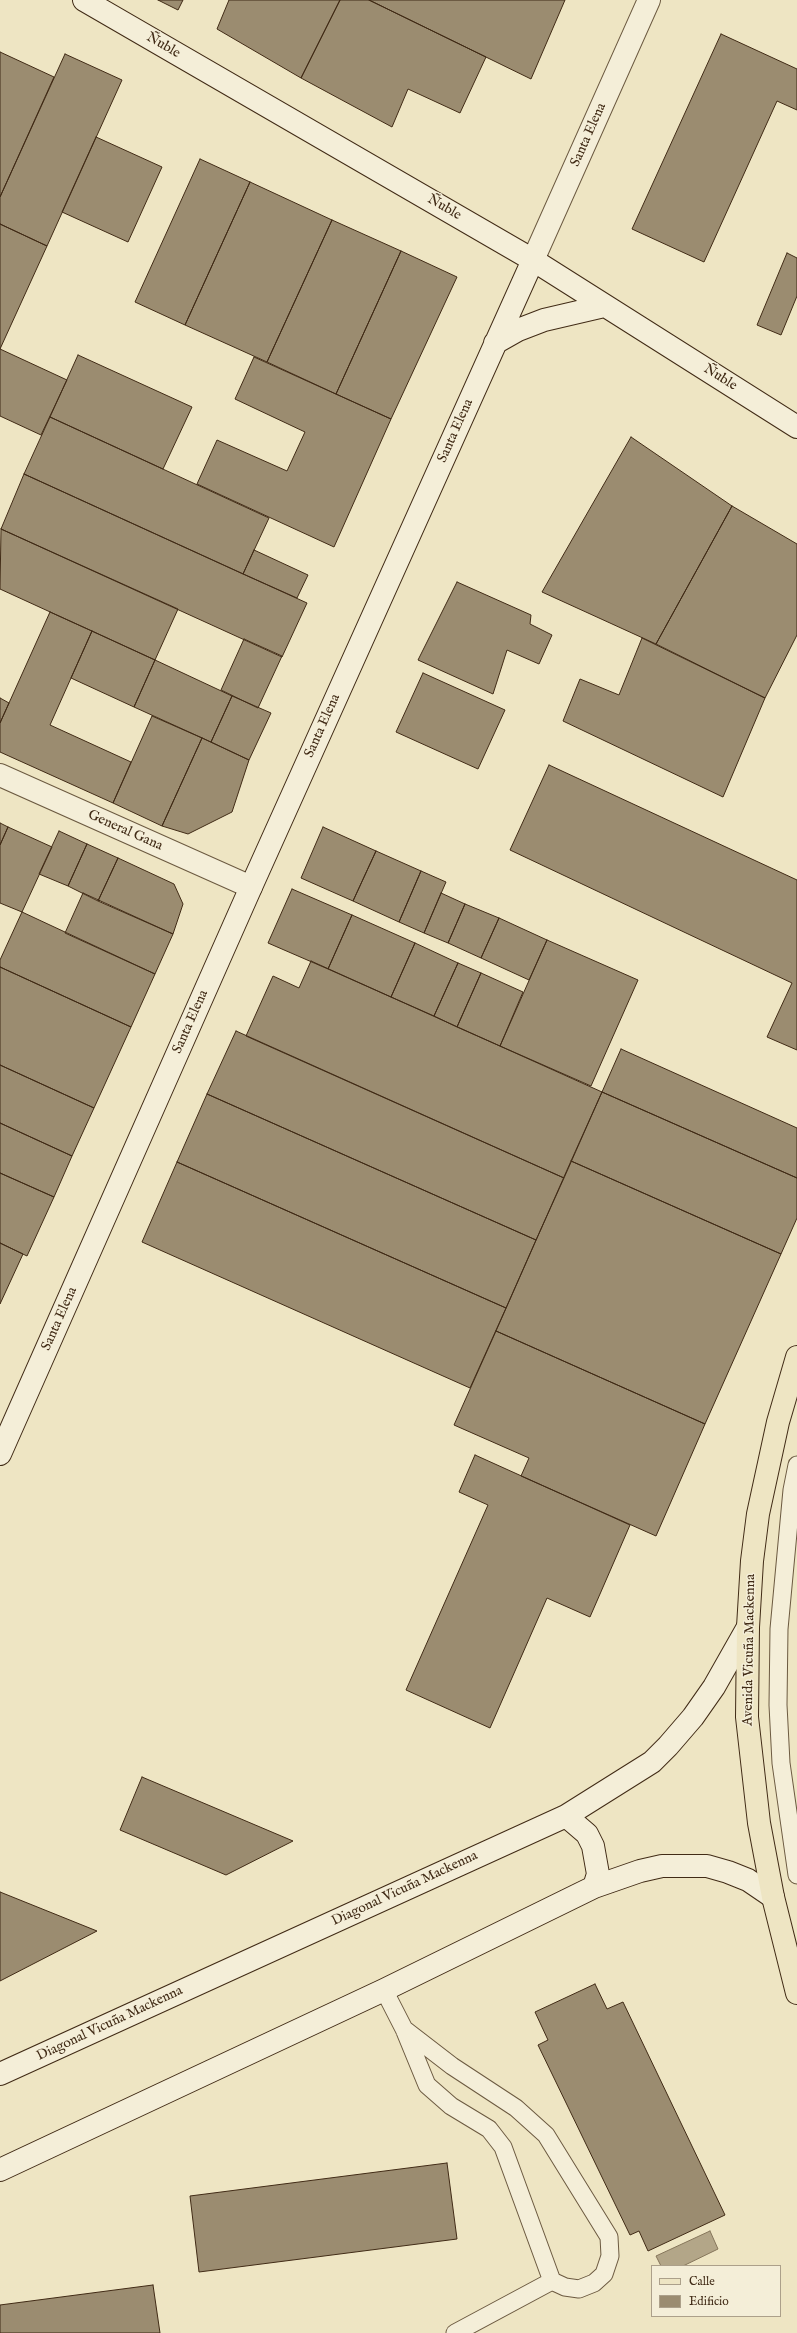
<!DOCTYPE html>
<html>
<head>
<meta charset="utf-8">
<style>
	body { margin:0 }
	#map { position:relative; width:797px; height:2333px; overflow:hidden; background:#eee5c3; font-family:"IM FELL English",serif }
	canvas { display:block }
	.legend { position:absolute; left:651px; top:2265px; width:130px; height:52px; box-sizing:border-box; background:#f4eed8; border:1px solid #aca08a; margin:0; padding:5px 7px; list-style:none; font-size:12px; color:#412b16 }
	.legend li { display:flex; align-items:center; gap:8px; height:20px }
	.legend b { width:20px; border:1px solid #aca08a }
</style>
</head>
<body>
<div id="map">
<canvas width="797" height="2333"></canvas>
<ul class="legend">
<li><b style="height:5px;background:#eee5c3"></b>Calle</li>
<li><b style="height:11px;background:#9b8c70"></b>Edificio</li>
</ul>
</div>
<script>
const context = document.querySelector('canvas').getContext('2d');
context.lineJoin = 'round';
function fillPath(path, color) {
  context.fillStyle = color;
  context.fill(path, 'evenodd');
}
function toPath(rows) {
  const path = new Path2D();
  for (const r of rows) {
    path.moveTo(r[0], r[1]);
    for (let i = 2; i < r.length; i += 2) path.lineTo(r[i], r[i + 1]);
  }
  return path;
}
function strokePath(path, color, width, dash) {
  context.strokeStyle = color;
  context.lineWidth = width;
  context.lineCap = dash ? 'butt' : 'round';
  context.setLineDash(dash || []);
  context.stroke(path);
}
function label(font, color, halo, rows, align = 'center') {
  context.font = font + ' "IM FELL English",serif';
  context.lineWidth = 3;
  context.setLineDash([]);
  context.textBaseline = 'middle';
  context.strokeStyle = halo;
  context.fillStyle = color;
  for (const [text, x, y, turn = 0] of rows) {
    context.save();
    context.translate(x, y);
    context.rotate((+turn || 0) * Math.PI / 180);
    context.textAlign = isNaN(turn) ? turn : align;
    if (halo) context.strokeText(text, 0, 0);
    context.fillText(text, 0, 0);
    context.restore();
  }
}
const water = toPath([
	[710,2231,718,2249,683,2266,661,2266,656,2256,710,2231]
]);
fillPath(water, '#b3a688');
strokePath(water, '#85755a', 1);
const building = toPath([
	[158,0,183,0,178,10,158,0],
	[229,0,340,0,301,78,217,29,229,0],
	[340,0,369,0,486,57,460,113,408,89,392,127,301,78,340,0],
	[369,0,565,0,531,79,369,0],
	[721,34,797,69,797,110,777,101,704,262,632,229,721,34],
	[0,52,54,77,0,197,0,52],
	[65,54,122,80,47,246,0,224,0,197,65,54],
	[96,137,162,167,128,242,62,212,96,137],
	[200,159,250,182,185,325,135,302,200,159],
	[250,182,332,220,267,362,185,325,250,182],
	[332,220,401,251,336,394,267,362,332,220],
	[0,224,47,246,0,349,0,224],
	[401,251,457,277,391,419,336,394,401,251],
	[787,253,797,258,797,296,781,335,757,325,787,253],
	[0,349,67,380,41,435,0,416,0,349],
	[78,355,192,407,163,469,50,417,78,355],
	[254,357,391,419,334,547,197,484,217,440,287,471,305,432,235,399,254,357],
	[50,417,269,518,243,574,24,474,50,417],
	[631,437,732,506,656,644,542,592,631,437],
	[24,474,307,603,282,657,1,529,24,474],
	[732,506,797,544,797,635,765,698,656,644,732,506],
	[1,529,178,609,155,660,0,589,1,529],
	[254,550,308,575,297,598,243,574,254,550],
	[457,582,531,615,530,624,552,635,539,664,507,650,493,694,418,660,457,582],
	[50,612,92,631,50,725,131,762,113,803,0,752,0,723,50,612],
	[92,631,155,660,134,707,71,678,92,631],
	[642,638,765,698,723,797,563,721,580,679,619,695,642,638],
	[244,639,282,656,258,708,221,690,244,639],
	[155,660,232,696,211,742,134,707,155,660],
	[423,673,505,710,478,769,396,732,423,673],
	[232,696,271,713,249,760,211,742,232,696],
	[0,698,9,703,0,723,0,698],
	[152,716,202,738,162,826,113,803,152,716],
	[202,738,249,760,232,812,188,834,162,826,202,738],
	[549,765,797,880,797,1050,767,1037,792,983,510,850,549,765],
	[0,823,8,827,0,845,0,823],
	[8,827,52,847,22,912,0,903,0,845,8,827],
	[323,827,376,851,353,901,301,878,323,827],
	[59,831,87,844,68,886,39,874,59,831],
	[87,844,118,858,98,901,68,886,87,844],
	[376,851,421,871,399,922,353,901,376,851],
	[118,858,174,884,183,904,173,934,98,901,118,858],
	[421,871,446,882,424,933,399,922,421,871],
	[292,889,352,915,328,969,268,943,292,889],
	[83,893,173,934,155,974,65,933,83,893],
	[441,893,465,904,448,943,424,933,441,893],
	[465,904,499,918,481,958,448,943,465,904],
	[22,912,155,974,131,1027,0,967,0,960,22,912],
	[352,915,415,943,391,997,328,969,352,915],
	[499,918,547,940,529,980,481,958,499,918],
	[547,940,638,980,591,1086,500,1046,547,940],
	[415,943,458,963,434,1016,391,997,415,943],
	[311,961,602,1092,564,1178,246,1036,273,976,299,988,311,961],
	[458,963,481,973,457,1027,434,1016,458,963],
	[0,967,131,1027,94,1108,0,1065,0,967],
	[481,973,523,992,500,1046,457,1027,481,973],
	[236,1031,564,1178,536,1240,207,1094,236,1031],
	[621,1049,797,1128,797,1178,602,1092,621,1049],
	[0,1065,94,1108,72,1156,0,1123,0,1065],
	[602,1092,797,1178,797,1218,781,1254,571,1161,602,1092],
	[207,1094,536,1240,506,1308,177,1162,207,1094],
	[0,1123,72,1156,54,1197,0,1173,0,1123],
	[571,1161,781,1254,705,1424,496,1331,571,1161],
	[177,1162,506,1308,470,1388,142,1242,177,1162],
	[0,1173,54,1197,27,1256,0,1243,0,1173],
	[0,1243,23,1254,0,1304,0,1243],
	[496,1331,705,1424,656,1536,521,1476,529,1458,454,1425,496,1331],
	[475,1455,630,1525,590,1617,547,1598,490,1728,406,1690,488,1505,459,1492,475,1455],
	[142,1777,293,1841,226,1875,120,1830,142,1777],
	[0,1892,97,1931,0,1981,0,1892],
	[595,1984,607,2009,623,2002,725,2215,648,2251,639,2231,630,2235,538,2045,548,2040,535,2012,595,1984],
	[447,2163,457,2239,199,2272,190,2196,447,2163],
	[153,2285,160,2333,0,2333,0,2305,153,2285]
]);
fillPath(building, '#9b8c70');
strokePath(building, '#412b16', 1);
const service = toPath([
	[797,1465,792,1490,779,1629,778,1705,781,1763,797,1875],
	[384,1990,404,2029,427,2085,451,2106,489,2129,503,2147,552,2281,565,2287,579,2289,594,2283,604,2274,610,2256,609,2237,546,2135,516,2108,452,2066,404,2029],
	[455,2333,552,2281]
]);
const minor = toPath([
	[0,775,251,887]
]);
const tertiary = toPath([
	[533,260,649,0]
]);
const secondary = toPath([
	[84,0,533,260,797,427],
	[495,343,518,330,544,320,604,306],
	[0,1454,251,887,533,260],
	[566,1816,587,1834,593,1846,598,1874,594,1887],
	[0,2074,566,1816,652,1762,668,1746,693,1717,714,1687,748,1627],
	[0,2170,384,1990,594,1887,640,1871,662,1866,707,1866,728,1872,748,1880,773,1897]
]);
const primary = toPath([
	[797,1357,778,1422,758,1514,752,1561,748,1627,747,1717,759,1823,773,1897,797,1993]
]);
strokePath(service, '#6c5a41', 19);
strokePath(minor, '#6c5a41', 24);
strokePath(tertiary, '#6c5a41', 24);
strokePath(secondary, '#412b16', 24);
strokePath(primary, '#412b16', 24);
strokePath(service, '#f4eed8', 17);
strokePath(minor, '#f4eed8', 22);
strokePath(tertiary, '#f4eed8', 22);
strokePath(secondary, '#f4eed8', 22);
strokePath(primary, '#eee5c3', 22);
label('14px', '#412b16', '#f4eed8', [
	["Ñuble",163,46,30],
	["Santa Elena",589,135,-66],
	["Ñuble",444,208,30],
	["Ñuble",720,378,32],
	["Santa Elena",456,431,-66],
	["Santa Elena",323,726,-66],
	["General Gana",125,831,24],
	["Santa Elena",191,1022,-66],
	["Santa Elena",60,1319,-66],
	["Avenida Vicuña Mackenna",750,1650,-89],
	["Diagonal Vicuña Mackenna",405,1889,-25],
	["Diagonal Vicuña Mackenna",110,2024,-25]
]);
</script>
</body>
</html>
